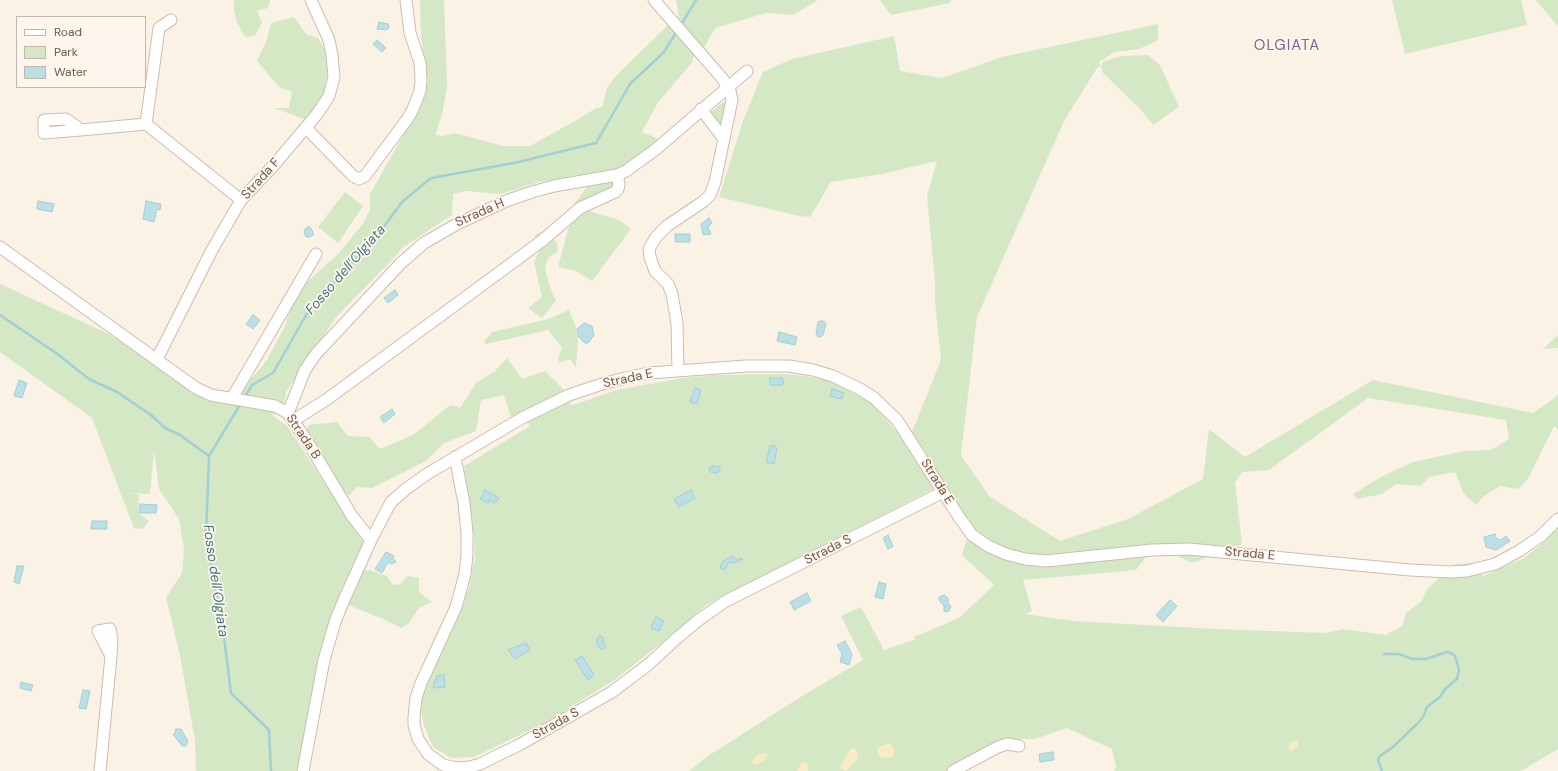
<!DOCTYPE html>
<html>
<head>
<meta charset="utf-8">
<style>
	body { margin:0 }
	#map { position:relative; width:1558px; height:771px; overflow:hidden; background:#fbf2e6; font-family:"DM Sans",sans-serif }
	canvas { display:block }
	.legend { position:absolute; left:16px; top:16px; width:130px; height:72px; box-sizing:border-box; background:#fef6ec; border:1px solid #c6b7ac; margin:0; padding:5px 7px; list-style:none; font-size:12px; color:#73584c }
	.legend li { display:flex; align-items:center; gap:8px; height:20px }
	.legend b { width:20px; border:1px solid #c6b7ac }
</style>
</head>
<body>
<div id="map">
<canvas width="1558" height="771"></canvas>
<ul class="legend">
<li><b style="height:5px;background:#fff"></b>Road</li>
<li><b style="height:11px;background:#d4e8c5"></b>Park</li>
<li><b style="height:11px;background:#bbdfe4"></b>Water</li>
</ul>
</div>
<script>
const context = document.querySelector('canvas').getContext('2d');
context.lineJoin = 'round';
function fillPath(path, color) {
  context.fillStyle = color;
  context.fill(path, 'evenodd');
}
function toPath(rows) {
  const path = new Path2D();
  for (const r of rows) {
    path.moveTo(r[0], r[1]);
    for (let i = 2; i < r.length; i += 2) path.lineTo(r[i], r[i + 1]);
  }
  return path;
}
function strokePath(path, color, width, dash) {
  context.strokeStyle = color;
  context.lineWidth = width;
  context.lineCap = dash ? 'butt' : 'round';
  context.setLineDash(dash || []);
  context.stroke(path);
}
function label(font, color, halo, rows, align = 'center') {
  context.font = font + ' "DM Sans",sans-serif';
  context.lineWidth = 3.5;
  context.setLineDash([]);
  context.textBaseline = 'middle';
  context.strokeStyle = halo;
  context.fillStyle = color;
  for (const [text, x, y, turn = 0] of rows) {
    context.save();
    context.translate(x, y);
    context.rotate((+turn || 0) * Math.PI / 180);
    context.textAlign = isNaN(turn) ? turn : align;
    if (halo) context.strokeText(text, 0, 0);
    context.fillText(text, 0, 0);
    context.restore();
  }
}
fillPath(toPath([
	[234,0,270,0,268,8,257,11,262,23,255,36,245,37,236,20,234,10],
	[420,0,444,0,447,87,442,115,435,135,443,136,454,133,503,146,530,146,582,117,596,108,602,107,607,88,616,76,668,25,694,54,692,62,657,104,642,132,661,140,633,163,612,198,593,195,579,211,574,204,596,175,539,182,501,194,467,191,453,194,452,215,402,248,394,258,337,316,286,392,285,401,272,415,287,426,364,543,342,588,323,643,297,771,196,771,195,741,180,655,166,598,182,573,184,549,179,519,159,489,154,450,150,494,131,493,139,495,138,513,149,521,143,529,134,528,92,418,0,352,0,284,109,334,203,396,231,403,267,360,285,326,296,292,338,254,362,225,370,210,370,194,408,127,428,82,421,38],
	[676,0,818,0,793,15,766,13,715,28,703,49,679,18],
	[880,0,951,0,950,3,891,15],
	[1392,0,1521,0,1527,25,1405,54],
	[1536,0,1558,0,1558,26,1552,19],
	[294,17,306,34,318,38,327,54,328,72,326,80,325,97,307,120,274,108,289,108,292,92,279,87,257,61,267,39,271,23],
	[1158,24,1158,40,1139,49,1115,52,1099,62,1101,66,1103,62,1121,56,1148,55,1160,65,1179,107,1153,125,1142,111,1103,73,1101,66,1097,68,1064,121,977,317,961,455,989,496,1060,541,1128,519,1203,479,1209,429,1245,457,1373,380,1533,413,1556,397,1558,393,1558,429,1554,426,1528,479,1518,489,1500,486,1484,496,1476,505,1464,494,1455,472,1429,477,1421,486,1396,484,1382,494,1357,499,1353,494,1381,477,1413,462,1464,451,1491,450,1509,439,1506,420,1368,398,1269,470,1242,472,1235,483,1242,544,1193,563,1154,546,1136,570,1023,580,1032,611,1025,614,1074,621,1216,629,1326,633,1343,629,1386,635,1402,626,1406,613,1422,601,1428,588,1455,564,1475,563,1483,576,1524,558,1542,544,1558,527,1558,749,1521,771,1114,771,1116,767,1112,749,1067,728,1035,739,999,740,950,771,689,771,708,756,799,698,863,660,841,616,861,607,884,650,916,639,914,637,959,618,994,585,962,555,971,526,912,432,941,360,935,301,935,282,927,196,937,161,882,174,831,182,810,217,799,216,719,197,743,121,763,72,792,59,894,36,900,71,942,78,1002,57],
	[723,102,726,104,722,129,710,113],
	[345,192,363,206,338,243,318,227],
	[586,210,619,220,631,229,592,281,576,271,558,267,570,223],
	[545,230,557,243,558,251,548,258,545,268,549,285,556,301,542,318,528,308,542,297,534,262,539,251,535,241,535,235],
	[569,310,576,327,578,341,576,367,570,359,559,363,558,358,562,348,548,330,486,344,484,342,492,332,548,319],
	[1558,335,1558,348,1543,349],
	[507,358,522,379,545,371,572,398,570,406,617,390,681,378,715,375,784,374,807,376,836,383,871,403,892,426,914,455,933,489,706,605,663,642,613,681,541,725,474,757,451,758,433,747,424,726,420,705,428,678,469,588,475,556,474,539,464,466,530,426,528,423,510,415,504,395,481,400,476,431,444,443,426,461,372,488,357,487,349,496,308,455,306,436,308,425,337,422,348,436,369,437,380,449,413,435,450,405,460,408,476,383,495,371],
	[370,570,387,576,393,585,400,584,408,576,419,578,419,592,432,602,419,608,408,624,401,628,383,619,348,605,359,571]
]), '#d4e8c5');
fillPath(toPath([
	[1297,740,1299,743,1298,746,1291,751,1288,747,1290,744,1293,741],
	[890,743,895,749,892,758,883,758,877,754,878,747],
	[855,748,858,756,856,761,846,771,840,768,850,749],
	[765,753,768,755,766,759,757,765,753,764,752,760,755,757,759,754],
	[806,762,808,765,808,771,797,771,801,763]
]), '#f9ebc2');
const water = toPath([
	[379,22,388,24,389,28,386,30,377,29,379,22],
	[377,40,386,48,382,52,373,44,377,40],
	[38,201,54,204,52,212,37,209,38,201],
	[146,201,161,204,160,210,157,209,154,222,143,219,146,201],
	[709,218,712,223,708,227,711,234,703,235,701,224,709,218],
	[308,227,310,227,313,232,313,235,310,237,306,237,304,232,305,229,308,227],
	[675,234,690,234,690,242,675,242,675,234],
	[395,290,398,295,388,303,384,298,395,290],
	[253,315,260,320,253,329,246,324,253,315],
	[821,321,824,321,826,324,823,335,821,337,818,337,816,334,818,322,821,321],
	[584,323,592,326,594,336,592,337,590,341,588,343,585,343,582,341,581,338,579,338,577,329,584,323],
	[779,332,797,337,795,345,777,341,779,332],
	[770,378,782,378,784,382,782,385,770,385,770,378],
	[19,380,27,383,22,398,14,396,19,380],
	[695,388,701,390,697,404,690,402,695,388],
	[832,389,844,393,842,399,830,396,832,389],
	[392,409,395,414,384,423,380,417,392,409],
	[774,445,777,448,774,464,766,462,770,446,774,445],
	[712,466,720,467,720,471,717,473,710,472,709,468,712,466],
	[485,490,499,498,495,503,489,500,488,503,480,499,485,490],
	[691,490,695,498,679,507,674,499,691,490],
	[140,504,157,505,156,513,139,513,140,504],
	[92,521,107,521,107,529,91,529,92,521],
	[1495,534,1496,538,1501,540,1506,536,1510,541,1496,550,1486,547,1484,537,1495,534],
	[888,535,893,546,888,549,883,538,888,535],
	[386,552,394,556,393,558,396,562,391,564,388,562,382,573,375,569,386,552],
	[732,556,737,560,741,558,743,559,735,563,729,562,725,570,720,568,722,562,732,556],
	[17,566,24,566,19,584,14,582,17,566],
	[879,582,886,584,883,599,875,597,879,582],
	[807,593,811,601,794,610,790,602,807,593],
	[944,595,948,598,948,604,951,606,949,611,947,612,944,611,944,606,939,600,939,597,944,595],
	[1170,600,1177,606,1163,622,1156,615,1170,600],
	[656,617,664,621,659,631,651,628,656,617],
	[600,636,603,637,603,641,605,646,605,648,601,650,597,645,597,638,600,636],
	[845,641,852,654,849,665,840,662,842,654,837,645,845,641],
	[526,643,530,650,515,659,508,650,526,643],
	[582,656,594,675,588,680,575,660,582,656],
	[444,675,445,687,436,688,433,687,437,676,444,675],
	[21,682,33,685,31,691,20,688,21,682],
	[83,690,90,691,86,709,79,708,83,690],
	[176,729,181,729,188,741,186,746,182,746,173,734,175,733,176,729],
	[1053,752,1054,760,1040,762,1039,754,1053,752]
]);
fillPath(water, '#bbdfe4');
strokePath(water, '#a2cfd5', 1);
strokePath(toPath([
	[681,25,696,0],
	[0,315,56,353,89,379,117,392,151,415,165,428,180,435,209,456],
	[245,397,252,385,273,373,309,310,380,232,402,202,431,178,514,163,596,143,630,84,664,52,677,31],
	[241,403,209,456,206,536,224,637,231,693,269,730,271,771],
	[1382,771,1378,760,1380,756,1393,747,1418,723,1423,717,1427,707,1440,697,1445,689,1457,679,1459,670,1455,656,1451,653,1447,652,1426,659,1412,659,1399,654,1384,654]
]), '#a2cfd5', 2.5);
const street = toPath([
	[654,0,722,78,730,91,732,100,715,182,710,195,704,201,667,226,656,237,649,249,650,257,655,271,668,284,672,294,677,323,678,371],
	[701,109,724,139],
	[146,124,241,200],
	[306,128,353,176,359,179,365,176,408,118,413,109,420,91,421,81,420,63,410,33,406,0],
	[81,130,66,119,44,120,44,133,81,130,146,124,159,28,171,20],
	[0,247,196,388,211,395,275,406,288,413,307,441,352,516,371,540],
	[157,359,212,250,241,200,274,165,318,113,329,96,334,77,332,55,329,40,311,0],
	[232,398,316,254],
	[288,413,305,370,316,354,401,263,424,243,457,224,506,201,532,192,554,186,617,175,626,171,655,150,747,71],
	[294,420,326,400,504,269,543,240,580,208,615,192,618,189,619,184,617,175],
	[455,457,464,503,467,533,467,555,465,574,456,607,421,683,416,698,414,717,414,725,418,739,428,754,443,765,457,768,470,767,480,764,519,745,612,692,649,664,677,638,700,619,726,601,943,492],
	[100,771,102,751,111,656,112,640,110,629,98,631,111,656],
	[303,771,324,660,335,622,343,602,371,540,391,502,406,489,427,474,522,418,569,395,602,384,625,378,649,373,746,366,789,366,813,370,833,376,860,389,874,398,897,420,959,517,972,535,988,546,1006,554,1025,559,1046,561,1152,550,1189,549,1410,570,1450,572,1467,571,1495,564,1519,551,1541,536,1558,519],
	[953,771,998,747,1007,744,1019,746]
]);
strokePath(street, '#cebcaf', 13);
strokePath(street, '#fff', 11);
label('13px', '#73584c', '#fef6ec', [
	["Strada F",261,179,-48],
	["Strada H",480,213,-24],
	["Strada E",628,379,-12],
	["Strada B",303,437,56],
	["Strada E",937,482,58],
	["Strada S",828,550,-27],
	["Strada E",1250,554,5],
	["Strada S",556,724,-29]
]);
label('italic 14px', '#43777f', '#fef6ec', [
	["Fosso dell’Olgiata",346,270,-49],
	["Fosso dell’Olgiata",215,581,82]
]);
context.letterSpacing = '1px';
label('15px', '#7f648f', '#fef6ec', [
	["OLGIATA",1287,46]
]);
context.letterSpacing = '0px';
</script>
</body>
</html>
